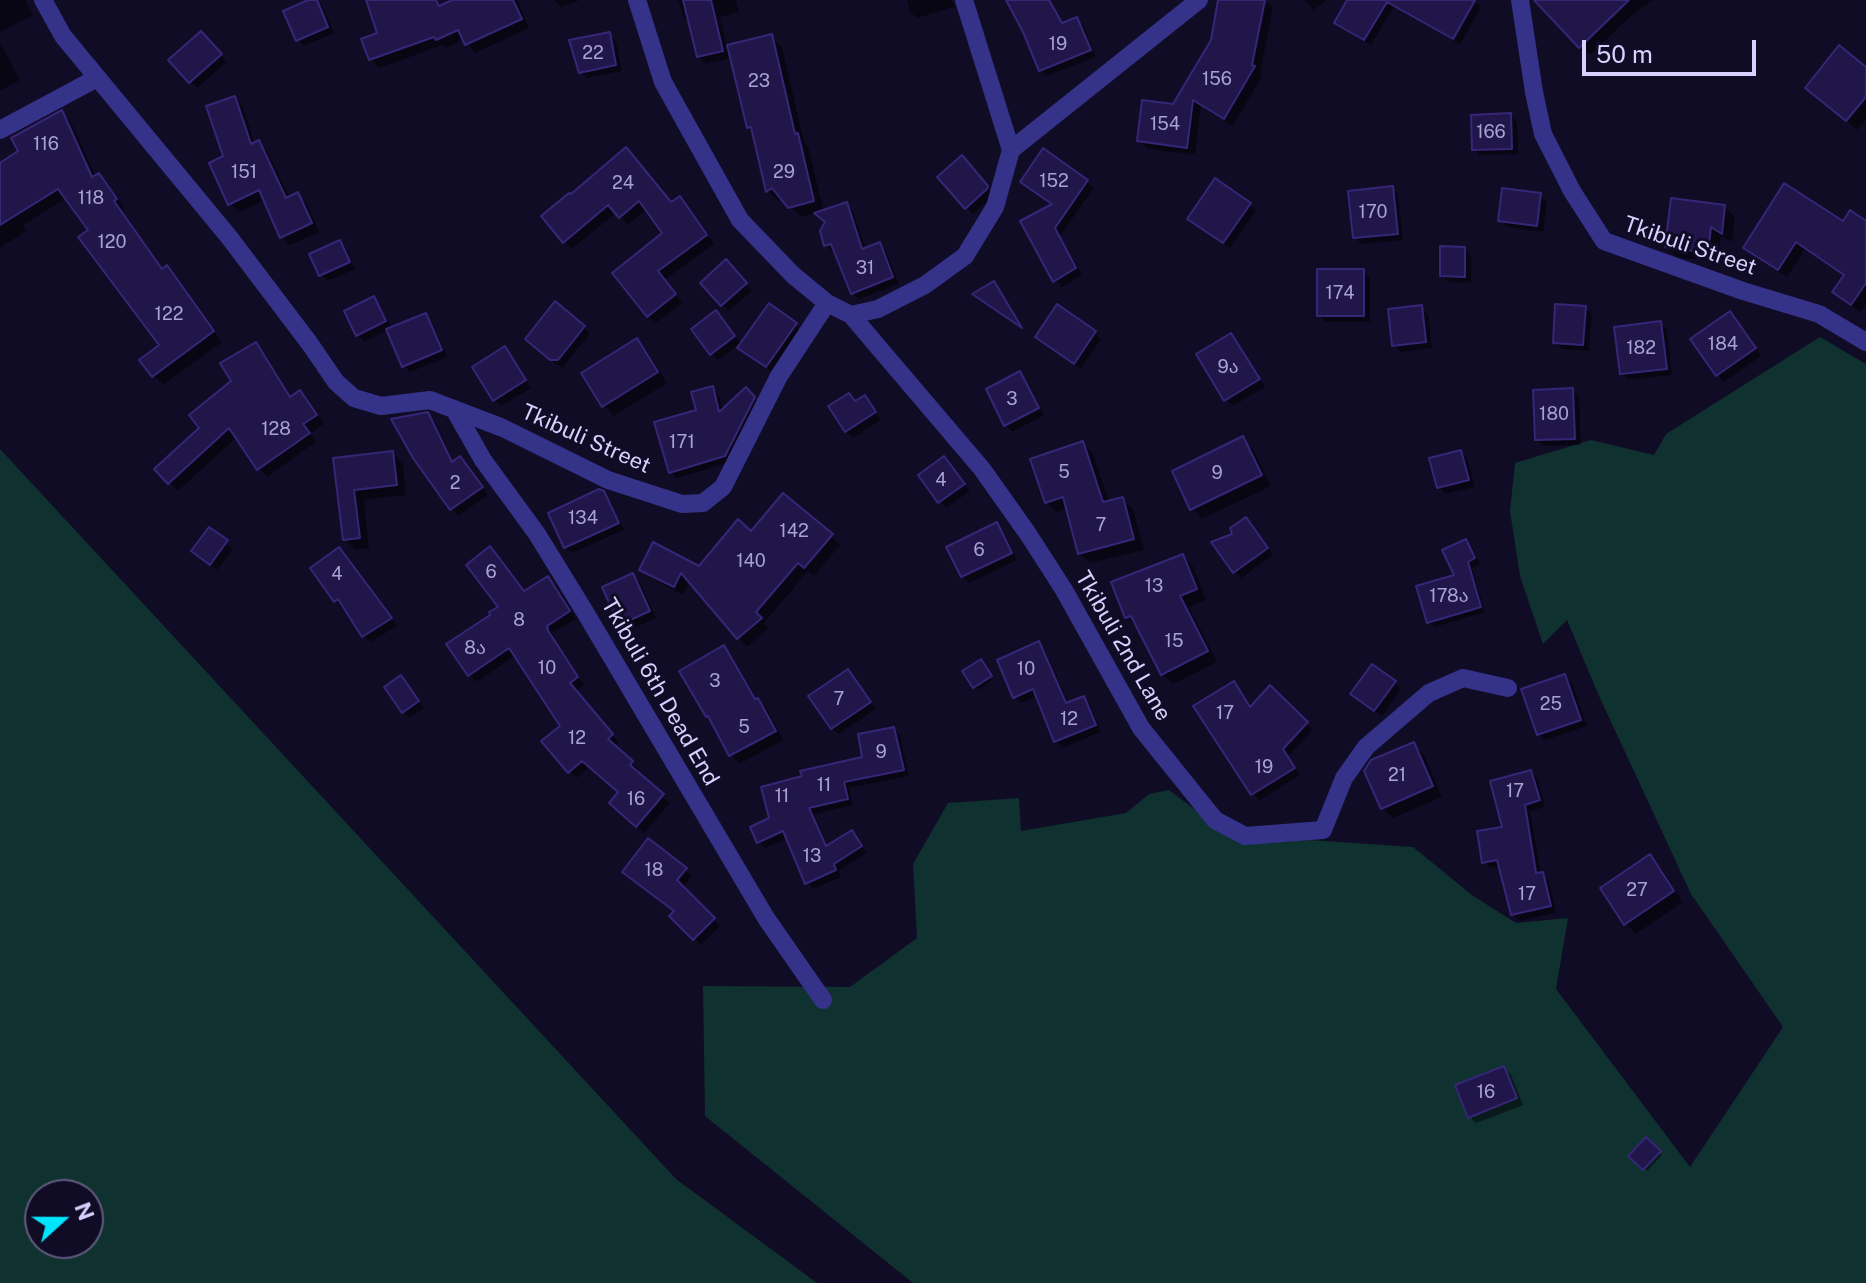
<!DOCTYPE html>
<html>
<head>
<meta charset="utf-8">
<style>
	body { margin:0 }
	#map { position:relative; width:1866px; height:1283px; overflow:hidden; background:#110c26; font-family:"Public Sans",sans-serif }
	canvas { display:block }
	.north { position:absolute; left:24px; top:1179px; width:80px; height:80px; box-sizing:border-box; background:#110c26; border:2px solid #605b7d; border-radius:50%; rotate:69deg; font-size:22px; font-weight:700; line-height:32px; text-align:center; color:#d6d1ff }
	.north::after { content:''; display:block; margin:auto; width:28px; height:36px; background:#00e5fc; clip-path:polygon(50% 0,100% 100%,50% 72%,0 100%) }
	.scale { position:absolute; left:1582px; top:40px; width:174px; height:36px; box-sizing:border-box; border:4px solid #d6d1ff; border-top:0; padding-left:10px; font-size:24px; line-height:28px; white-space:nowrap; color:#d6d1ff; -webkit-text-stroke:6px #110c26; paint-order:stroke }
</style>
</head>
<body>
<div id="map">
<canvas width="1866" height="1283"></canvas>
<div class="north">N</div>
<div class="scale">50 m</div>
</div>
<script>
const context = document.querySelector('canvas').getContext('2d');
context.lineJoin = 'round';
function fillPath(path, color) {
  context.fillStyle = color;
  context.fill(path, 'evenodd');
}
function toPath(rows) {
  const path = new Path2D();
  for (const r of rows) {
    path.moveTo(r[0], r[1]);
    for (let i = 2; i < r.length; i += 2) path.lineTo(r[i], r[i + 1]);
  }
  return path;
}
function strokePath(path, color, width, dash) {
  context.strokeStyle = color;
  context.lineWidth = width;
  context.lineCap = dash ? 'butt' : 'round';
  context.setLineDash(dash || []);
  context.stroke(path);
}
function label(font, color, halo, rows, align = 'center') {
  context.font = font + ' "Public Sans","Noto Sans Georgian",sans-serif';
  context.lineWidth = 6;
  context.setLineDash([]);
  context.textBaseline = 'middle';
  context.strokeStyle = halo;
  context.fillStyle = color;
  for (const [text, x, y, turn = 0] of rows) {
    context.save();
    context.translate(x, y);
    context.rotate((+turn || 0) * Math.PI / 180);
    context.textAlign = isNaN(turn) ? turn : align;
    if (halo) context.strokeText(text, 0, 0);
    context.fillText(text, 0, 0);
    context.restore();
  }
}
fillPath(toPath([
	[1820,337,1866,364,1866,1283,913,1283,705,1116,703,986,850,987,917,938,913,864,948,803,1019,798,1021,831,1126,813,1149,794,1169,790,1240,844,1309,840,1413,847,1472,895,1516,923,1568,918,1556,989,1690,1167,1783,1027,1691,894,1599,696,1567,620,1543,644,1520,576,1510,511,1515,463,1591,440,1654,455,1666,434],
	[0,449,676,1179,817,1283,0,1283],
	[40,1195,88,1195,88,1243,40,1243]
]), '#0f312f');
fillPath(toPath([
	[0,0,25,0,33,15,0,32],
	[313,0,322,6,334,33,304,46,298,40],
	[368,0,438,0,442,7,456,0,517,0,529,28,475,53,464,39,446,48,443,45,379,68,371,59,380,34],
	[554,0,580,0,561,7],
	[678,0,736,0,739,12,720,17,727,47,771,37,782,47,804,142,808,146,824,212,847,205,853,211,866,250,879,245,886,251,899,284,859,299,852,293,836,251,833,252,826,245,828,223,817,213,801,217,783,198,778,201,768,191,754,133,748,127,732,58,706,64,698,56,691,26,683,17],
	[907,0,952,0,954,7,917,18,910,12],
	[1008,0,1050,0,1064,25,1077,19,1084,26,1096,57,1047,76,1040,70],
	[1220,0,1265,0,1273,8,1260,74,1262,76,1233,126,1201,106,1195,155,1148,149,1139,140,1174,107,1213,41],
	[1304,0,1326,0,1314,10],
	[1350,0,1473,0,1451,39,1394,7,1371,45,1343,29,1337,22],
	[1552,0,1653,0,1630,17,1590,55,1544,8],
	[1476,2,1481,7,1460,45,1454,41],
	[201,34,227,62,197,88,171,60],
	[609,34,616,41,622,71,587,78,580,72],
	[0,42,20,80,0,91],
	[1866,70,1866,120,1857,130,1818,98],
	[234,98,243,107,255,144,259,142,267,151,290,198,298,195,307,203,319,232,290,245,281,236,265,200,239,212,230,203,226,157],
	[62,113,71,122,96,177,99,175,108,185,125,209,122,211,164,270,176,277,222,342,163,385,153,375,162,346,91,230,67,198,23,225,26,231,0,248,0,165,20,152],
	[1511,115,1517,122,1518,154,1480,155,1474,149],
	[626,150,672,204,679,199,687,206,714,244,664,280,682,303,656,323,648,316,665,233,647,209,628,225,617,212,572,249,564,241],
	[1044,151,1094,188,1060,236,1082,275,1062,287,1055,280,1054,205,1022,182],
	[968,165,994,195,973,214,966,208],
	[1392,188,1398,195,1403,240,1361,244,1355,237],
	[1540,195,1547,202,1543,232,1507,227,1500,220],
	[1250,204,1256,211,1230,248,1196,225],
	[1724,207,1735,217,1732,242,1721,236,1718,262,1677,257,1667,247],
	[1866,223,1866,304,1860,312,1843,301,1835,292,1845,277,1805,249,1787,277,1754,256,1746,248,1844,224],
	[339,243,346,249,355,269,327,281,321,275],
	[1464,249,1471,256,1471,283,1448,282,1442,275],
	[732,268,752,291,729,311,703,283],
	[1363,271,1370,278,1370,322,1326,322,1319,315],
	[994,283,1000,290,1024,330,975,294],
	[373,299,380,306,392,329,426,315,432,322,447,357,410,372,404,366,389,329,364,342,358,335],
	[1421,308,1428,314,1432,348,1401,352,1394,345],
	[1585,308,1592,315,1589,351,1562,349,1555,343],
	[722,319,742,345,796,325,802,331,773,373,747,354,738,345,718,360,712,354],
	[1736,320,1761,356,1724,382,1717,375],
	[1661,324,1667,330,1672,375,1629,380,1622,373],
	[584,327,590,334,562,368,534,345],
	[1094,333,1101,339,1081,369,1044,343,1037,337],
	[1231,336,1238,342,1265,387,1233,406,1226,400],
	[637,341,647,351,667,383,614,416,604,406],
	[255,344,264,352,292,398,300,393,308,401,324,424,310,434,316,442,267,477,259,468,237,437,178,491,157,469,201,428,234,382],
	[506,352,513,359,531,388,501,406,494,400],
	[1020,373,1026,380,1044,415,1012,432,1006,425],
	[712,388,719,395,723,412,746,390,760,405,731,462,677,478,670,472,698,412],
	[1572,390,1579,397,1581,445,1543,446,1537,439],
	[864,397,881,420,853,438,846,431,856,403],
	[428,414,435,421,454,463,467,466,488,495,458,516,415,456],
	[1243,439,1253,449,1271,486,1202,519,1192,508],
	[1083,443,1093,454,1109,502,1122,499,1133,509,1144,550,1090,563,1080,553,1068,508,1057,512,1046,502],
	[1461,452,1467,458,1475,487,1446,494,1439,487],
	[392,453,403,464,406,495,364,500,369,548,355,550,345,539,335,460],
	[951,465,970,491,946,508,921,476],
	[603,493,610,500,624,530,572,553,565,547],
	[997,525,1003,532,1017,560,969,583,962,576],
	[1252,526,1273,555,1242,578,1235,572],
	[210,530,233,549,217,570,200,558],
	[752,534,831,536,840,545,814,576,808,571,764,623,769,628,747,647,690,581,683,595,651,578,642,569,699,568],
	[1466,541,1472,547,1480,565,1472,568,1485,612,1435,627,1429,622,1457,576],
	[345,556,397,626,371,642,364,636,345,605,342,607,336,601],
	[497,556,525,592,548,578,556,585,576,619,552,633,554,636,553,637,584,685,575,691,619,743,614,747,639,770,636,773,670,803,644,833,619,810,621,793,590,767,576,778,569,771,562,726,516,655,477,682,469,674,501,607],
	[1182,556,1193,566,1206,600,1189,607,1217,662,1173,684,1163,674,1137,628,1127,617],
	[633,576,640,582,656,618,627,631,621,624],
	[1038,644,1045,650,1069,704,1083,698,1090,705,1101,732,1063,748,1056,741,1036,697,1022,703,1015,697],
	[723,647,732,656,757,699,767,709,783,740,740,764,731,755,714,724,707,716],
	[984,664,993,679,978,690,965,672],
	[848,671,855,678,876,709,839,734,832,728],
	[1565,676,1572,683,1587,726,1545,740,1539,734],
	[1395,682,1401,689,1382,716,1359,701],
	[407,684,424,708,410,718,404,712],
	[1234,684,1241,690,1251,708,1270,688,1313,730,1288,756,1300,775,1260,800,1253,793],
	[894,729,900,735,909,776,849,788,853,805,814,814,828,847,852,833,867,853,839,870,841,877,813,889,807,883,788,838,765,848,759,842,772,819,865,759],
	[1413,744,1424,755,1442,797,1393,818,1382,808],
	[1531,772,1537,778,1545,807,1530,811,1541,874,1549,881,1556,913,1519,921,1513,914,1501,867,1491,868,1484,862,1505,828],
	[1650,857,1660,867,1683,902,1636,934,1626,924],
	[685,870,692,876,682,888,720,926,701,945,672,916,676,912,632,878],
	[1504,1068,1511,1075,1523,1105,1476,1123,1470,1117],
	[1646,1140,1662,1155,1647,1171,1631,1156]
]), '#0007');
const building = toPath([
	[308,0,317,0,328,27,296,41,283,11,308,0],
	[366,0,436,0,439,6,452,0,513,0,522,19,465,45,458,30,436,40,434,37,369,60,361,39,377,33,366,0],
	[683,0,711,0,723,51,697,57,683,0],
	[1006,0,1049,0,1062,23,1077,17,1091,50,1039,71,1023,32,1006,0],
	[1218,0,1265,0,1252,65,1255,66,1224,119,1193,100,1187,148,1137,141,1142,100,1173,104,1211,40,1218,0],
	[1347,0,1475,0,1453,39,1387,2,1364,40,1334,23,1347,0],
	[1534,0,1629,0,1579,48,1534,0],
	[201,31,222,54,189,83,168,60,201,31],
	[610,32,616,65,579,73,569,40,610,32],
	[772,34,795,134,798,133,814,201,788,208,772,188,766,192,751,127,747,128,727,45,772,34],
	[1839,45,1866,67,1866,97,1846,121,1805,88,1839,45],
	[235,96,251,144,259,140,286,198,298,192,312,223,280,238,259,190,228,205,209,163,223,156,206,106,235,96],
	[62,110,92,177,99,173,117,199,114,201,162,269,167,265,214,331,152,377,139,360,159,345,78,237,88,230,58,189,0,225,0,163,18,151,11,138,62,110],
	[1511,113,1512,149,1472,150,1471,115,1511,113],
	[626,147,671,202,680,196,707,235,658,271,676,294,647,317,612,273,662,233,639,201,619,218,608,205,563,243,541,216,569,193,571,194,626,147],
	[1043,148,1088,180,1055,228,1076,268,1053,282,1020,221,1052,204,1020,182,1043,148],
	[962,155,988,186,987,189,965,209,937,177,962,155],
	[1215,178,1251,203,1223,243,1187,219,1215,178],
	[1784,183,1843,221,1850,210,1866,221,1866,283,1851,305,1832,292,1844,275,1796,242,1778,270,1743,248,1784,183],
	[1393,186,1398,234,1353,238,1348,191,1393,186],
	[1502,188,1541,193,1537,226,1498,221,1502,188],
	[1671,198,1725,205,1722,234,1711,227,1708,253,1665,247,1671,198],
	[847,202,862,249,880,242,893,277,851,294,831,244,824,246,820,231,825,222,814,213,847,202],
	[340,240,350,262,319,276,309,254,340,240],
	[1440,246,1465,247,1465,277,1440,276,1440,246],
	[726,259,747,283,721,306,700,283,726,259],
	[1317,269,1364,269,1364,316,1317,316,1317,269],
	[994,281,1022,328,972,294,994,281],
	[374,296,386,321,356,336,344,311,374,296],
	[555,301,585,326,558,360,550,360,525,339,555,301],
	[769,303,797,323,766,367,737,348,769,303],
	[1057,304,1096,331,1074,364,1035,337,1057,304],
	[1555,304,1586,306,1583,345,1553,343,1555,304],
	[1422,305,1426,342,1392,346,1388,309,1422,305],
	[716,310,735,336,710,355,691,329,716,310],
	[1730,311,1756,348,1716,376,1690,339,1730,311],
	[426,313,442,350,402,367,386,329,426,313],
	[1661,321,1667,369,1620,374,1614,327,1661,321],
	[1231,333,1260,379,1224,401,1196,354,1231,333],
	[637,338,658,372,602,407,581,373,637,338],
	[256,342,290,397,300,390,317,415,303,424,310,433,257,470,229,428,168,484,154,469,199,428,189,415,231,381,220,363,256,342],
	[505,346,526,380,493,401,472,367,505,346],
	[1020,371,1039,408,1004,426,986,389,1020,371],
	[713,386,719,412,746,387,755,397,725,456,669,473,654,422,696,410,691,392,713,386],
	[1573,388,1575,439,1535,440,1533,390,1573,388],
	[849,393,855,401,865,395,876,412,845,432,828,406,849,393],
	[428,412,452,462,460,456,483,487,450,510,413,458,391,419,428,412],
	[1243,436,1262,475,1190,510,1172,471,1243,436],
	[1083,441,1103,502,1123,497,1134,539,1078,554,1063,497,1045,503,1030,459,1083,441],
	[1461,450,1469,480,1437,488,1429,458,1461,450],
	[393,451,397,485,354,490,360,538,343,540,333,458,393,451],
	[944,456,965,484,938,503,918,475,944,456],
	[599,489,604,491,619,523,564,548,548,513,599,489],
	[783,493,833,534,804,568,798,563,756,612,762,618,737,639,681,573,674,587,639,570,653,542,699,566,738,519,751,531,783,493],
	[1246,517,1268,548,1233,573,1211,542,1232,534,1230,528,1246,517],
	[997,522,1012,553,961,577,946,547,997,522],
	[209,527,228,540,210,565,191,551,209,527],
	[1466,539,1475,558,1468,562,1481,607,1427,623,1416,586,1454,575,1442,550,1466,539],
	[490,546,524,591,548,576,570,611,547,626,548,628,547,629,578,677,570,683,613,734,608,739,633,761,630,765,664,794,636,827,609,803,618,792,582,761,568,773,541,741,560,726,509,648,468,676,446,644,490,615,489,612,498,607,466,565,490,546],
	[339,547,392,618,362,637,338,599,334,602,310,568,339,547],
	[1183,554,1197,589,1180,596,1208,651,1161,675,1131,616,1125,618,1111,582,1183,554],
	[633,573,650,611,619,625,602,587,633,573],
	[1039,641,1066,703,1084,696,1096,725,1054,742,1033,689,1013,698,997,660,1039,641],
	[724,645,755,699,758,698,776,731,729,756,708,716,706,717,679,671,724,645],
	[981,659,992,676,973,688,962,671,981,659],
	[1372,664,1396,681,1374,711,1350,694,1372,664],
	[848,669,871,702,831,729,808,696,848,669],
	[1565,674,1581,720,1537,735,1521,689,1565,674],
	[401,675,419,701,402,713,384,687,401,675],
	[1234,681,1250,707,1270,685,1308,722,1283,749,1295,768,1251,795,1193,706,1234,681],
	[894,727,904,770,844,782,848,799,809,808,826,846,852,830,862,846,834,864,836,870,805,884,783,831,757,843,750,827,769,818,761,787,802,776,800,771,862,757,858,734,894,727],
	[1414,742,1433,786,1381,809,1364,771,1371,760,1414,742],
	[1531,770,1540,800,1525,805,1536,873,1543,872,1551,906,1511,915,1497,860,1482,863,1477,831,1502,827,1490,781,1531,770],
	[648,838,687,868,677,880,715,918,693,940,669,916,674,911,622,872,648,838],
	[1650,854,1674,891,1624,925,1600,888,1650,854],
	[1504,1066,1517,1098,1468,1118,1455,1085,1504,1066],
	[1646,1137,1661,1151,1643,1170,1628,1156,1646,1137]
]);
fillPath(building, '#201649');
strokePath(building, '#362678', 2);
strokePath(toPath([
	[43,0,63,36,229,237,310,344,336,382,354,398,381,406,430,400,503,428,608,480,682,504,703,503,723,487,779,376,827,303],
	[637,0,663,82,740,220,793,275,827,303,851,315,878,309,925,285,965,256,995,207,1011,150,1199,0],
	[964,0,1011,150],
	[1520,0,1534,92,1543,134,1572,191,1604,241,1743,291,1819,314,1866,342],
	[0,130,97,78],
	[851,315,982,469,1028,534,1064,590,1141,728,1215,820,1245,836,1323,830,1344,778,1366,747,1429,693,1463,678,1508,688],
	[454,409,483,460,537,534,585,612,766,918,823,1000]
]), '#35328a', 18);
label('18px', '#a8a2d2', null, [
	["19",1058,44],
	["22",593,53],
	["156",1217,79],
	["23",759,81],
	["154",1165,124],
	["166",1491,132],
	["116",46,144],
	["151",244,172],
	["29",784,172],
	["152",1054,181],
	["24",623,183],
	["118",91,198],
	["170",1373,212],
	["120",112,242],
	["31",865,268],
	["174",1340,293],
	["122",169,314],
	["184",1723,344],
	["182",1641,348],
	["9ა",1228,367],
	["3",1012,399],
	["180",1554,414],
	["128",276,429],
	["171",682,442],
	["5",1064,472],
	["9",1217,473],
	["4",941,480],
	["2",455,483],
	["134",583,518],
	["7",1101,525],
	["142",794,531],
	["6",979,550],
	["140",751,561],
	["6",491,572],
	["4",337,574],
	["13",1154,586],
	["178ა",1449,596],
	["8",519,620],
	["15",1174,641],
	["8ა",475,648],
	["10",547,668],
	["10",1026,669],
	["3",715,681],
	["7",839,699],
	["25",1551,704],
	["17",1225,713],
	["12",1069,719],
	["5",744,727],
	["12",577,738],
	["9",881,752],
	["19",1264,767],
	["21",1397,775],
	["11",824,785],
	["17",1515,791],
	["11",782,796],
	["16",636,799],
	["13",812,856],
	["18",654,870],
	["27",1637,890],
	["17",1527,894],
	["16",1486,1092]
]);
label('22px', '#d6d1ff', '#110c26', [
	["Tkibuli Street",1690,246,19],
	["Tkibuli Street",586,439,24],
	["Tkibuli 2nd Lane",1123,646,60],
	["Tkibuli 6th Dead End",660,692,60]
]);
</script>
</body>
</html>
